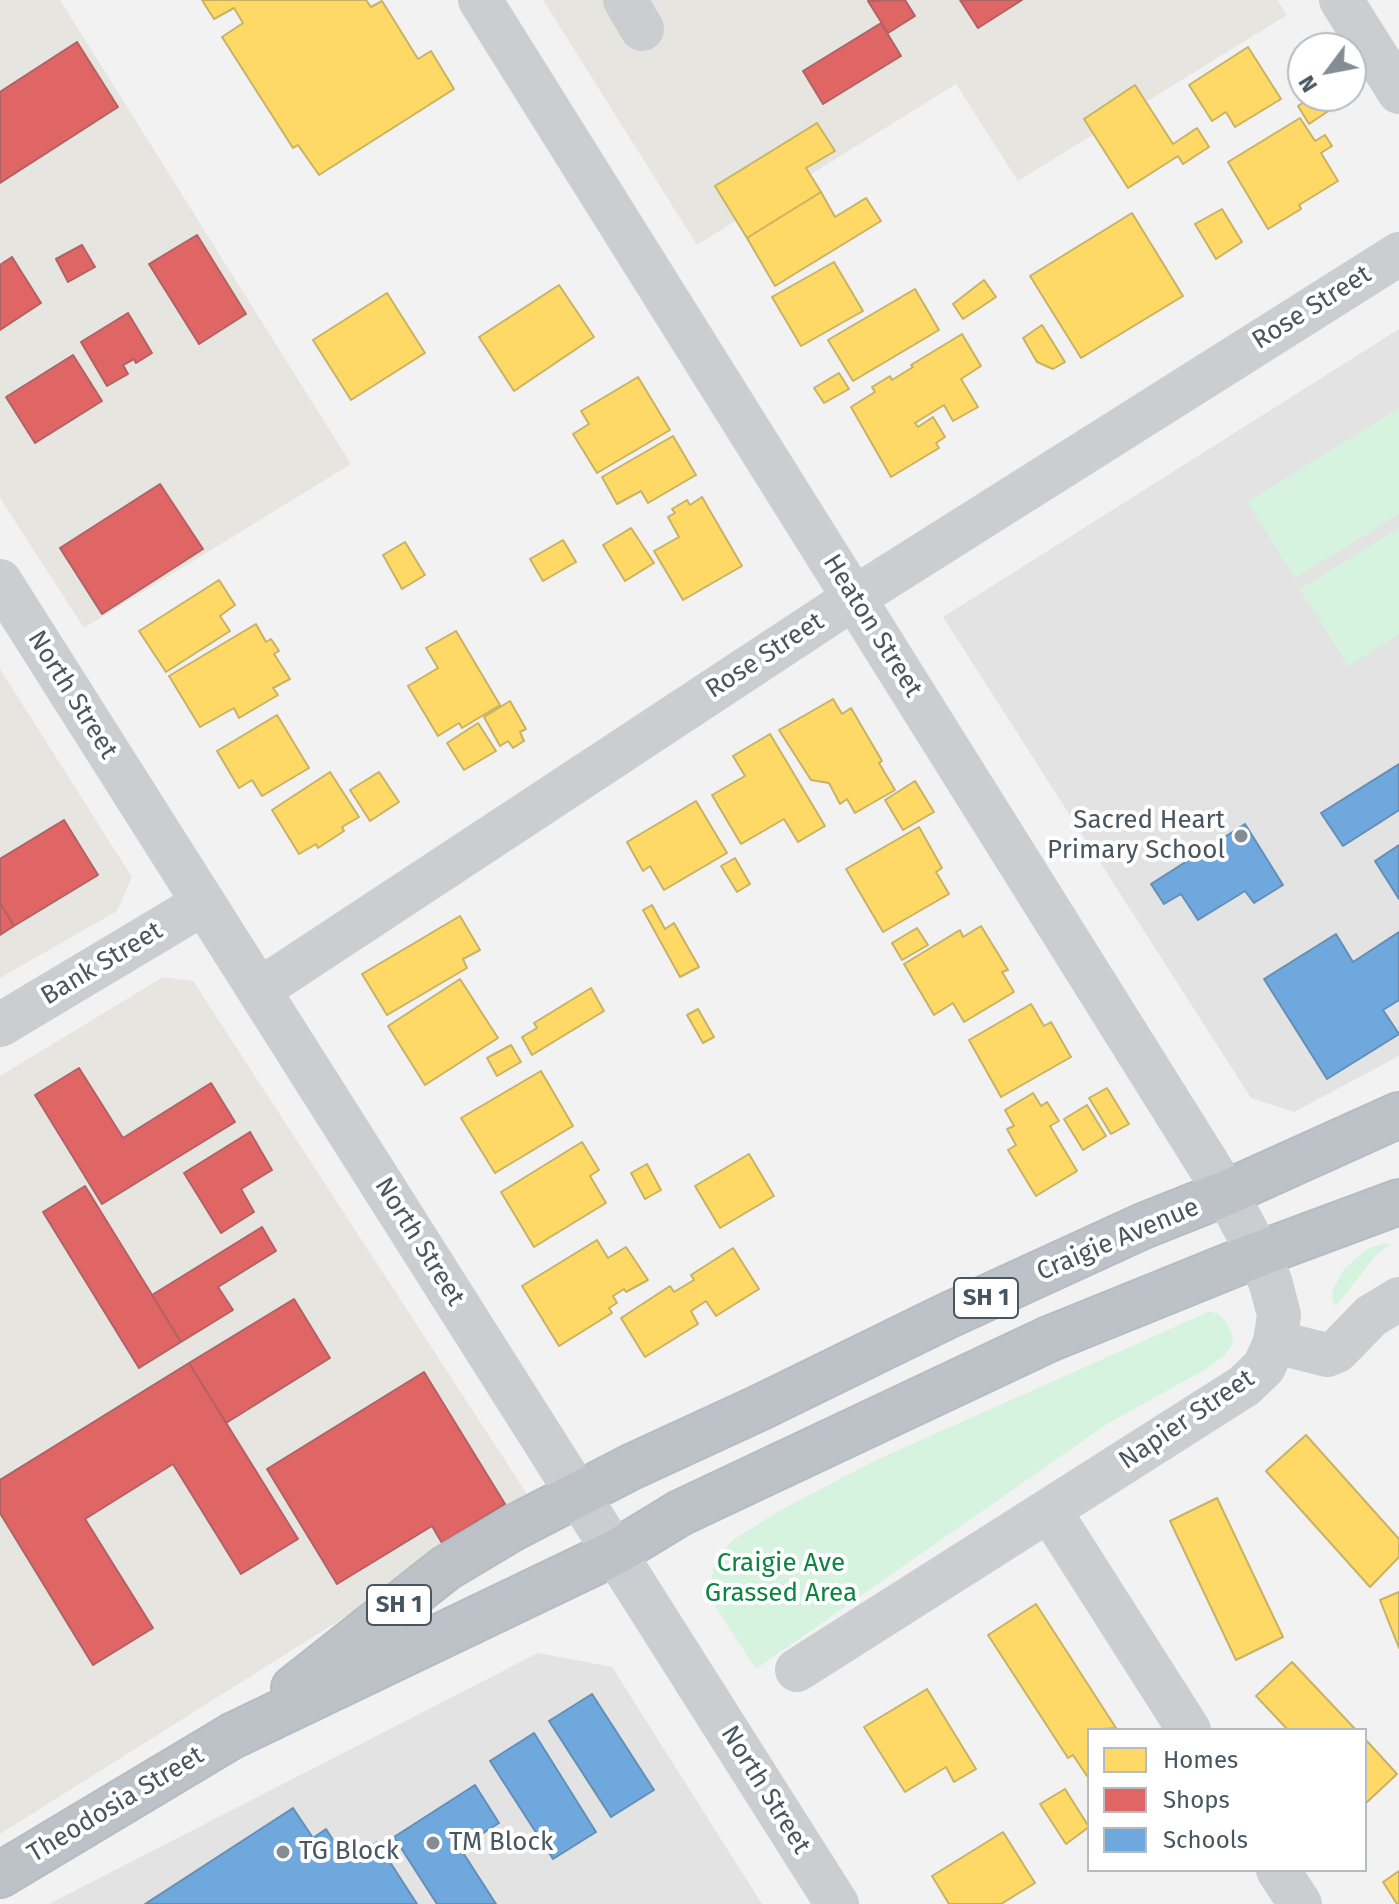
<!DOCTYPE html>
<html>
<head>
<meta charset="utf-8">
<style>
	body { margin:0 }
	#map { position:relative; width:1399px; height:1904px; overflow:hidden; background:#f2f2f2; font-family:"Fira Sans",sans-serif }
	canvas { display:block }
	.legend { position:absolute; left:1087px; top:1728px; width:280px; height:144px; box-sizing:border-box; background:#fff; border:2px solid #b5bbbf; margin:0; padding:10px 14px; list-style:none; font-size:24px; color:#475660 }
	.legend li { display:flex; align-items:center; gap:16px; height:40px }
	.legend b { width:40px; border:2px solid #b5bbbf }
	.north { position:absolute; left:1287px; top:32px; width:80px; height:80px; box-sizing:border-box; background:#fff; border:2px solid #b5bbbf; border-radius:50%; rotate:238deg; font-size:22px; font-weight:700; line-height:32px; text-align:center; color:#475660 }
	.north::after { content:''; display:block; margin:auto; width:28px; height:36px; background:#838d93; clip-path:polygon(50% 0,100% 100%,50% 72%,0 100%) }
</style>
</head>
<body>
<div id="map">
<canvas width="1399" height="1904"></canvas>
<ul class="legend">
<li><b style="height:22px;background:#ffd966"></b>Homes</li>
<li><b style="height:22px;background:#e06666"></b>Shops</li>
<li><b style="height:22px;background:#6fa8dc"></b>Schools</li>
</ul>
<div class="north">N</div>
</div>
<script>
const context = document.querySelector('canvas').getContext('2d');
context.lineJoin = 'round';
function fillPath(path, color) {
  context.fillStyle = color;
  context.fill(path, 'evenodd');
}
function toPath(rows) {
  const path = new Path2D();
  for (const r of rows) {
    path.moveTo(r[0], r[1]);
    for (let i = 2; i < r.length; i += 2) path.lineTo(r[i], r[i + 1]);
  }
  return path;
}
function strokePath(path, color, width, dash) {
  context.strokeStyle = color;
  context.lineWidth = width;
  context.lineCap = dash ? 'butt' : 'round';
  context.setLineDash(dash || []);
  context.stroke(path);
}
function label(font, color, halo, rows, align = 'center') {
  context.font = font + ' "Fira Sans",sans-serif';
  context.lineWidth = 8;
  context.setLineDash([]);
  context.textBaseline = 'middle';
  context.strokeStyle = halo;
  context.fillStyle = color;
  for (const [text, x, y, turn = 0] of rows) {
    context.save();
    context.translate(x, y);
    context.rotate((+turn || 0) * Math.PI / 180);
    context.textAlign = isNaN(turn) ? turn : align;
    if (halo) context.strokeText(text, 0, 0);
    context.fillText(text, 0, 0);
    context.restore();
  }
}
fillPath(toPath([
	[0,0,60,0,351,464,84,628,0,498],
	[543,0,1277,0,1287,15,1018,181,956,84,697,245],
	[0,669,132,877,117,911,0,978],
	[163,977,193,981,527,1494,521,1506,0,1834,0,1076]
]), '#e7e5e0');
fillPath(toPath([
	[1399,329,1399,1056,1294,1112,1251,1098,943,617],
	[538,1653,612,1667,762,1904,49,1904]
]), '#e4e3e4');
fillPath(toPath([
	[1399,408,1399,514,1295,578,1247,502],
	[1399,528,1399,634,1348,666,1300,589],
	[1382,1244,1391,1244,1376,1255,1336,1306,1332,1300,1333,1289,1345,1268,1367,1249],
	[1208,1312,1218,1313,1227,1323,1232,1335,1233,1344,1224,1356,1206,1369,1107,1424,756,1669,715,1606,711,1583,715,1559,733,1540,779,1511,872,1462]
]), '#d5f3de');
const homes = toPath([
	[202,0,366,0,371,7,382,1,418,59,431,51,454,89,319,175,298,145,293,148,222,37,243,23,234,8,214,19,202,0],
	[1248,47,1281,99,1235,127,1226,112,1212,121,1189,85,1248,47],
	[1135,85,1173,144,1197,128,1209,147,1183,164,1178,156,1128,188,1084,119,1135,85],
	[1313,96,1329,96,1336,106,1309,124,1298,106,1313,96],
	[1300,118,1315,141,1325,135,1332,146,1321,153,1338,181,1299,205,1301,209,1268,229,1228,162,1300,118],
	[817,123,835,151,806,168,821,192,747,238,715,186,817,123],
	[821,192,835,217,866,198,881,221,775,286,747,238,821,192],
	[1222,209,1242,242,1216,259,1195,224,1222,209],
	[1132,213,1183,296,1081,358,1030,276,1132,213],
	[834,262,863,311,801,346,772,297,834,262],
	[984,280,996,297,963,319,953,304,984,280],
	[559,285,594,337,514,391,479,337,559,285],
	[915,289,939,330,853,381,828,340,915,289],
	[387,293,425,353,351,400,313,340,387,293],
	[1042,325,1065,362,1053,369,1037,362,1023,338,1042,325],
	[962,334,981,366,961,379,978,407,953,421,944,405,915,423,918,427,933,417,945,437,936,443,939,448,891,477,851,407,875,392,872,387,890,376,892,380,913,367,911,365,962,334],
	[839,373,849,389,824,403,814,388,839,373],
	[638,377,670,430,597,473,573,434,589,424,581,411,638,377],
	[673,436,696,475,648,503,641,491,617,504,602,477,673,436],
	[702,497,742,566,683,600,654,551,679,537,668,517,675,513,672,509,687,500,690,505,702,497],
	[631,528,654,563,625,581,603,545,631,528],
	[563,540,576,562,543,581,530,559,563,540],
	[405,542,425,575,402,589,383,555,405,542],
	[219,580,235,605,220,616,230,631,166,672,139,631,219,580],
	[256,624,266,642,271,639,279,651,274,654,290,679,273,688,278,695,239,718,234,708,200,727,169,676,256,624],
	[456,631,500,705,462,728,459,723,438,736,408,686,438,668,426,648,456,631],
	[833,699,842,714,851,708,882,761,879,763,895,790,855,813,847,799,840,804,829,783,811,780,779,730,833,699],
	[510,701,526,729,520,732,524,741,513,748,508,741,500,746,484,717,510,701],
	[277,715,309,768,262,796,252,780,239,788,217,751,277,715],
	[478,723,496,751,464,770,447,743,478,723],
	[770,734,825,826,798,842,784,819,741,844,712,795,745,776,733,756,770,734],
	[330,772,359,817,342,827,344,831,318,848,316,844,299,854,272,810,330,772],
	[379,772,399,802,370,821,350,790,379,772],
	[915,781,934,812,903,830,885,800,915,781],
	[696,801,727,853,664,890,650,866,643,871,627,842,696,801],
	[919,827,942,868,936,872,949,894,883,932,846,869,919,827],
	[735,858,750,884,737,892,721,866,735,858],
	[652,905,665,929,674,923,699,967,680,977,643,910,652,905],
	[460,916,480,950,463,959,467,968,387,1015,362,974,460,916],
	[981,926,1008,970,1002,972,1014,992,964,1022,953,1003,934,1015,904,964,960,930,963,937,981,926],
	[917,928,928,945,902,960,892,943,917,928],
	[460,979,498,1038,425,1085,388,1026,460,979],
	[591,988,604,1011,532,1055,522,1037,537,1028,534,1023,591,988],
	[1031,1004,1044,1026,1051,1022,1071,1057,1001,1097,969,1040,1031,1004],
	[698,1009,714,1037,703,1043,687,1015,698,1009],
	[511,1045,521,1062,497,1076,487,1058,511,1045],
	[541,1071,573,1126,495,1173,461,1118,541,1071],
	[1107,1088,1129,1124,1111,1134,1089,1098,1107,1088],
	[1033,1093,1041,1106,1047,1102,1059,1121,1050,1126,1077,1171,1036,1196,1008,1150,1016,1145,1007,1129,1014,1126,1005,1110,1033,1093],
	[1087,1105,1106,1136,1083,1150,1064,1119,1087,1105],
	[582,1142,599,1170,590,1176,606,1203,534,1247,501,1192,582,1142],
	[749,1154,774,1196,720,1228,695,1186,749,1154],
	[647,1164,661,1190,645,1199,631,1173,647,1164],
	[597,1240,608,1258,626,1247,648,1280,626,1292,624,1289,613,1296,617,1303,609,1308,612,1313,559,1346,522,1286,597,1240],
	[733,1248,759,1289,716,1316,706,1301,691,1311,698,1324,645,1357,621,1318,670,1286,674,1292,694,1280,691,1275,733,1248],
	[1306,1435,1399,1539,1399,1557,1370,1587,1266,1471,1306,1435],
	[1217,1498,1283,1637,1236,1660,1170,1521,1217,1498],
	[1399,1592,1399,1648,1380,1600,1399,1592],
	[1036,1604,1116,1728,1089,1730,1089,1779,1073,1755,1068,1758,988,1635,1036,1604],
	[1292,1662,1356,1730,1288,1730,1256,1696,1292,1662],
	[927,1689,976,1769,954,1782,946,1767,905,1792,864,1727,927,1689],
	[1365,1739,1397,1774,1365,1804,1365,1739],
	[1065,1789,1089,1827,1066,1844,1040,1804,1065,1789],
	[1003,1832,1035,1883,1001,1904,949,1904,932,1876,1003,1832],
	[1399,1871,1399,1904,1397,1904,1383,1882,1399,1871]
]);
fillPath(homes, '#ffd966');
strokePath(homes, '#c8b264', 2);
const shops = toPath([
	[905,0,915,16,888,33,868,1,905,0],
	[960,0,1022,0,978,28,960,0],
	[881,23,901,56,823,104,803,71,881,23],
	[77,42,118,107,0,183,0,92,77,42],
	[197,235,246,314,199,344,149,264,197,235],
	[82,245,95,267,68,282,56,259,82,245],
	[12,257,41,303,0,330,0,265,12,257],
	[128,313,152,353,136,363,134,359,123,365,128,374,107,386,81,342,128,313],
	[73,355,102,401,35,443,6,397,73,355],
	[160,484,203,549,102,614,60,548,160,484],
	[64,820,98,875,14,926,0,903,0,859,64,820],
	[0,903,14,926,0,935,0,903],
	[79,1068,123,1138,211,1083,235,1122,102,1204,35,1095,79,1068],
	[250,1132,272,1170,241,1189,254,1212,221,1233,184,1173,250,1132],
	[85,1186,181,1342,139,1368,43,1212,85,1186],
	[262,1227,276,1251,218,1287,233,1310,181,1342,152,1295,262,1227],
	[294,1299,330,1358,226,1423,189,1363,294,1299],
	[189,1363,298,1539,241,1574,173,1464,85,1519,153,1628,93,1665,0,1513,0,1480,189,1363],
	[424,1372,505,1504,442,1543,432,1526,337,1584,267,1469,424,1372]
]);
fillPath(shops, '#e06666');
strokePath(shops, '#b26164', 2);
const schools = toPath([
	[1399,764,1399,810,1343,846,1321,813,1399,764],
	[1245,824,1283,885,1254,903,1245,891,1198,920,1181,894,1164,904,1151,884,1245,824],
	[1399,845,1399,899,1375,861,1399,845],
	[1399,932,1399,1000,1383,1010,1399,1034,1327,1079,1264,979,1336,934,1353,962,1399,932],
	[592,1694,654,1790,611,1817,549,1721,592,1694],
	[534,1733,596,1832,553,1859,490,1761,534,1733],
	[475,1785,499,1823,460,1848,496,1904,437,1904,394,1837,475,1785],
	[293,1808,313,1838,326,1829,347,1862,377,1842,417,1904,145,1904,293,1808]
]);
fillPath(schools, '#6fa8dc');
strokePath(schools, '#638fb7', 2);
const highway = toPath([
	[294,1688,446,1568,513,1528,631,1467,759,1408,949,1315,1143,1226,1226,1193,1399,1115],
	[0,1875,232,1736,616,1552,680,1513,1049,1339,1259,1254,1399,1202]
]);
strokePath(highway, '#b6bdc2', 48);
strokePath(toPath([
	[480,0,1226,1193,1259,1254,1271,1284,1279,1315,1275,1342,1264,1367,1244,1386,1049,1510,1189,1730],
	[625,0,642,29],
	[1341,0,1399,92],
	[0,581,837,1904],
	[259,990,854,598,1399,254],
	[0,1025,204,903],
	[1275,1342,1327,1355,1337,1351,1371,1316,1399,1299],
	[797,1670,1049,1510],
	[1278,1870,1300,1904]
]), '#cbced1', 44);
strokePath(highway, '#bcc2c7', 44);
for (const [x, y, r, color] of [
	[1241,836,8,"#838d93"],
	[433,1843,8,"#838d93"],
	[283,1852,8,"#838d93"]
]) {
  const dot = new Path2D();
  dot.arc(x, y, r, 0, 2 * Math.PI);
  context.fillStyle = color;
  context.fill(dot);
  strokePath(dot, '#fff', 3);
}
for (const [x, y, w] of [
	[986,1298,64],
	[399,1605,64]
]) {
  const box = new Path2D();
  box.roundRect(x - w / 2, y - 20, w, 40, 6);
  context.fillStyle = '#fff';
  context.fill(box);
  strokePath(box, '#475660', 2);
}
label('bold 24px', '#475660', null, [
	["SH 1",986,1298],
	["SH 1",399,1605]
]);
label('26px', '#475660', '#fff', [
	["Rose Street",1312,308,-32],
	["Heaton Street",872,626,58],
	["Rose Street",765,656,-33],
	["North Street",72,695,58],
	["Bank Street",102,964,-31],
	["Craigie Avenue",1118,1240,-23],
	["North Street",419,1242,58],
	["Napier Street",1187,1420,-34],
	["North Street",765,1790,58],
	["Theodosia Street",116,1805,-31]
]);
label('26px', '#475660', '#fff', [
	["Sacred Heart",1225,821,"right"],
	["Primary School",1225,851,"right"],
	["TM Block",449,1843],
	["TG Block",299,1852]
], 'left');
label('26px', '#0f8440', '#fff', [
	["Craigie Ave",781,1564],
	["Grassed Area",781,1594]
]);
</script>
</body>
</html>
